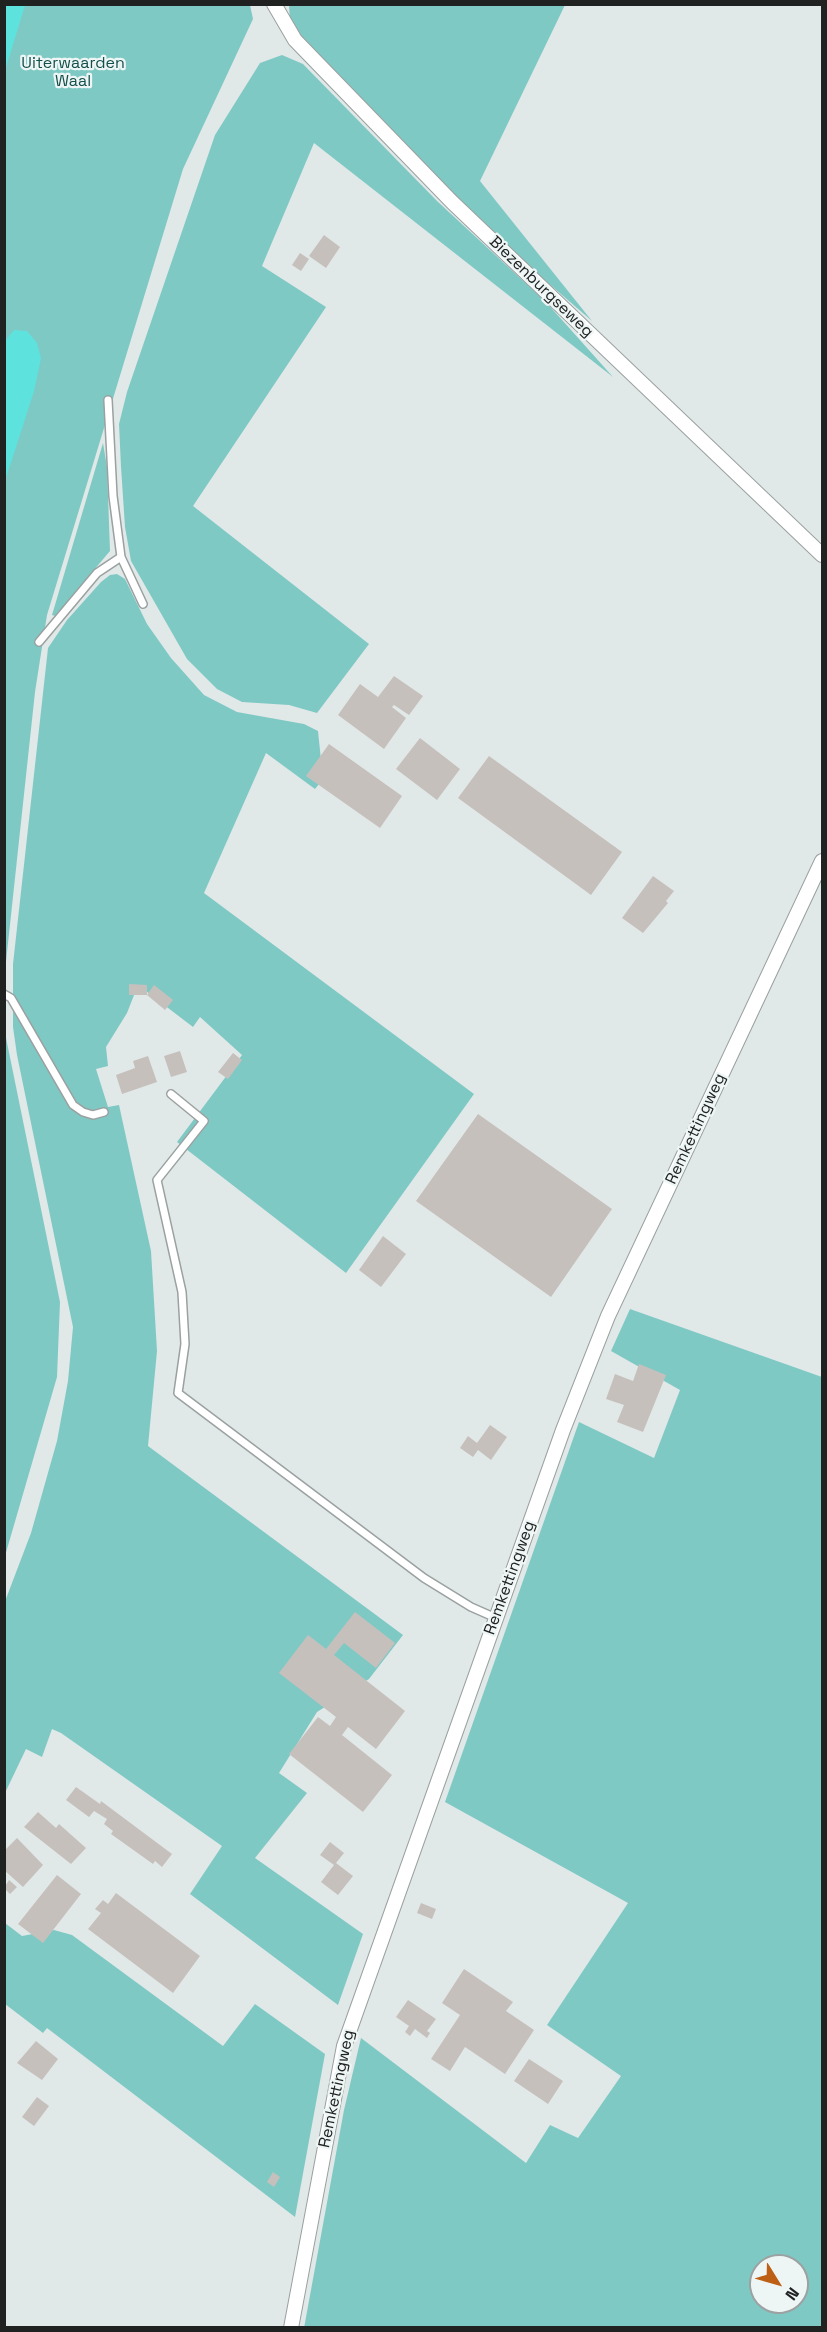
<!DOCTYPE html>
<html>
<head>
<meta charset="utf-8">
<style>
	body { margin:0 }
	#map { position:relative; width:827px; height:2332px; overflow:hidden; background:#e1e8e8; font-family:"Space Grotesk",sans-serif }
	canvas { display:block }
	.frame { position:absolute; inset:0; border:6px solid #202222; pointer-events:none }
	.north { position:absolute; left:749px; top:2254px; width:60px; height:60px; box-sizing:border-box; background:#eef6f5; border:2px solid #9ca1a1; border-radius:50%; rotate:127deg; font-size:16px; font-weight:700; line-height:24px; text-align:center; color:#202222 }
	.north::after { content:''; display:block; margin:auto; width:21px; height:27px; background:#be5f16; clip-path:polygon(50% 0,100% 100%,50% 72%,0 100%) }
</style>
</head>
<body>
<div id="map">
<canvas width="827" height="2332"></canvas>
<div class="frame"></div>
<div class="north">N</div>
</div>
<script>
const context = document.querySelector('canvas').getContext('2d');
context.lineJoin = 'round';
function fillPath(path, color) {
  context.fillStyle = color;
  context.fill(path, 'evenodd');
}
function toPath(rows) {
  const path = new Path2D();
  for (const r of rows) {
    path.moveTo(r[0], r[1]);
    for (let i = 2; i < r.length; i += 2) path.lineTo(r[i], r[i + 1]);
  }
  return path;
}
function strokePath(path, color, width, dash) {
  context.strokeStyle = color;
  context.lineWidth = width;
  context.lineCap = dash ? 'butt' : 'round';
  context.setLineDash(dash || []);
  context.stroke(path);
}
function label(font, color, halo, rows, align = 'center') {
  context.font = font + ' "Space Grotesk",sans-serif';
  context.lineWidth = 4.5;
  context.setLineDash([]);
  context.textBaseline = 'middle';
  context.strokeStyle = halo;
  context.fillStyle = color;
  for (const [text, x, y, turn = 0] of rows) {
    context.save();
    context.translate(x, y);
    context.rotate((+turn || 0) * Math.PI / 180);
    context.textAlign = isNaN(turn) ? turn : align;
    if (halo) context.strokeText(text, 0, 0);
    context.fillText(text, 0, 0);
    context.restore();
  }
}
fillPath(toPath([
	[4,5,250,5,253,19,183,169,47,615,35,692,5,971],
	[289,5,565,5,480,181,592,321,532,269,421,165,313,53,290,22],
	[282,55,303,64,437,201,546,302,613,377,314,143,262,266,326,307,193,506,369,644,317,713,289,705,242,702,217,689,187,659,131,561,125,527,121,467,119,424,127,392,215,135,260,63],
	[103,443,107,467,110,551,55,616,52,615],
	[117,574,125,579,147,624,171,658,204,695,237,712,304,724,318,731,323,779,315,789,266,753,204,893,474,1094,346,1273,177,1142,242,1055,200,1017,193,1027,138,985,127,1013,106,1047,108,1066,96,1069,108,1107,119,1105,151,1251,157,1351,148,1446,403,1635,369,1679,317,1712,279,1773,307,1793,255,1858,363,1934,338,2005,190,1894,222,1846,61,1733,52,1729,42,1757,26,1749,5,1793,4,1604,31,1533,57,1441,68,1381,73,1327,17,1055,13,1027,13,964,48,648,67,620,101,582,110,575],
	[4,1028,60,1302,57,1377,5,1556],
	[630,1309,822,1377,822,2327,304,2328,344,2110,361,2038,526,2163,550,2125,578,2138,621,2076,547,2025,628,1903,445,1802,579,1422,654,1458,680,1390,611,1351],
	[761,2266,797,2266,797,2302,761,2302],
	[5,1923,22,1936,54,1930,72,1935,223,2046,255,2004,325,2054,295,2217,47,2028,43,2033,5,2004]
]), '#7fc9c5');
fillPath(toPath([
	[5,4,25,5,5,71,4,5],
	[14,330,27,331,37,343,41,358,34,391,5,481,5,341]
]), '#5ee2dd');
fillPath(toPath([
	[324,235,340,247,326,268,309,256],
	[300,253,309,259,301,271,292,265],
	[394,676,423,696,409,715,394,705,392,707,406,718,384,749,338,715,360,684,378,697],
	[420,738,460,769,437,800,396,769],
	[329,744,402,796,380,828,306,776],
	[489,756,622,852,591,895,458,798],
	[653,876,674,891,666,901,668,903,643,933,622,918],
	[129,984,147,985,147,995,129,995],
	[154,985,173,1000,165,1010,147,995],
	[180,1051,187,1072,171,1077,164,1056],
	[233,1053,242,1060,228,1079,218,1072],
	[148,1056,157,1082,122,1094,116,1075,135,1068,133,1061],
	[478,1114,612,1209,551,1297,416,1201],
	[383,1236,406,1254,381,1287,359,1270],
	[639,1364,666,1375,643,1432,617,1422,624,1405,606,1399,615,1374,633,1381],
	[490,1425,507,1437,491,1460,478,1450,473,1457,460,1448,468,1436,477,1443],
	[355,1612,395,1643,376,1668,344,1643,334,1655,405,1711,376,1749,348,1727,342,1735,392,1775,363,1812,289,1754,318,1717,330,1726,336,1717,279,1673,308,1635,326,1649],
	[76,1787,100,1804,101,1801,172,1854,162,1867,155,1861,153,1864,111,1834,113,1831,104,1824,107,1819,94,1811,89,1817,66,1800],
	[38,1812,56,1828,59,1824,86,1848,71,1864,24,1827],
	[17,1838,43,1865,23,1887,4,1870,4,1851],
	[330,1842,344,1853,336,1863,353,1876,338,1895,321,1882,334,1865,320,1855],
	[57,1875,81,1894,43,1943,18,1924],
	[9,1880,17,1887,10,1894,4,1888],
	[116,1893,200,1956,173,1993,88,1929,101,1913,95,1909,103,1900,108,1904],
	[421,1903,436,1909,432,1919,417,1913],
	[464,1969,513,2002,506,2011,534,2030,505,2074,465,2047,450,2071,431,2059,460,2015,442,2003],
	[408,2000,436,2019,427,2031,430,2033,427,2038,415,2029,410,2036,405,2032,409,2026,396,2017],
	[36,2041,58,2059,42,2080,17,2063],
	[529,2059,563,2081,548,2104,514,2081],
	[37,2097,49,2106,34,2126,22,2117],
	[273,2172,280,2177,274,2187,267,2182]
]), '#c6c0bd');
const lane = toPath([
	[108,400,113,496,121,557,143,604],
	[39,642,97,573,121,557],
	[4,994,11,998,73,1105,83,1112,93,1115,104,1112],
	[171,1094,204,1121,157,1180,182,1292,185,1344,178,1393,424,1578,471,1607,496,1618]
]);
const street = toPath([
	[274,4,295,40,452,202,822,555],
	[291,2328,344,2046,563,1430,608,1316,822,861]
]);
strokePath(lane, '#9aa1a0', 10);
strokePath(street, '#9aa1a0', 16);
strokePath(lane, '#fff', 7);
strokePath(street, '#fff', 14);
label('16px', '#144f4c', '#eef6f5', [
	["Uiterwaarden",73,64],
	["Waal",73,82]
]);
label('16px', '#202222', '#eef6f5', [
	["Biezenburgseweg",541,287,44],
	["Remkettingweg",696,1129,-65],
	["Remkettingweg",510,1578,-70],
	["Remkettingweg",337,2089,-78]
]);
</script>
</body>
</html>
